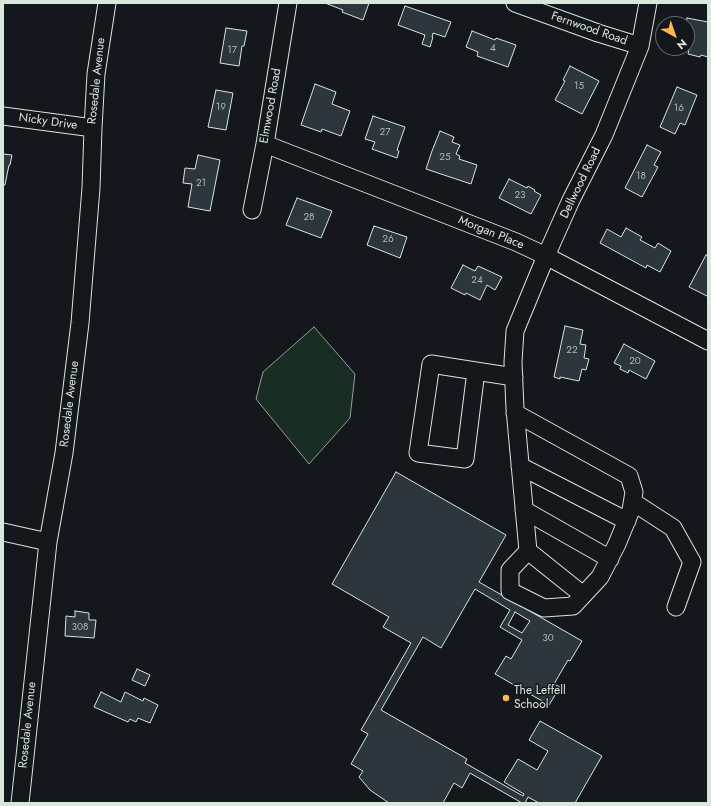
<!DOCTYPE html>
<html>
<head>
<meta charset="utf-8">
<style>
	body { margin:0 }
	#map { position:relative; width:711px; height:806px; overflow:hidden; background:#14181c; font-family:Jost,sans-serif }
	canvas { display:block }
	.frame { position:absolute; inset:0; border:4px solid #d8e6dc; pointer-events:none }
	.north { position:absolute; left:655px; top:16px; width:40px; height:40px; box-sizing:border-box; background:#14181c; border:1px solid #626a69; border-radius:50%; rotate:140deg; font-size:11px; font-weight:700; line-height:16px; text-align:center; color:#d8e6dc }
	.north::after { content:''; display:block; margin:auto; width:14px; height:18px; background:#ffb74d; clip-path:polygon(50% 0,100% 100%,50% 72%,0 100%) }
</style>
</head>
<body>
<div id="map">
<canvas width="711" height="806"></canvas>
<div class="frame"></div>
<div class="north">N</div>
</div>
<script>
const context = document.querySelector('canvas').getContext('2d');
context.lineJoin = 'round';
function fillPath(path, color) {
  context.fillStyle = color;
  context.fill(path, 'evenodd');
}
function toPath(rows) {
  const path = new Path2D();
  for (const r of rows) {
    path.moveTo(r[0], r[1]);
    for (let i = 2; i < r.length; i += 2) path.lineTo(r[i], r[i + 1]);
  }
  return path;
}
function strokePath(path, color, width, dash) {
  context.strokeStyle = color;
  context.lineWidth = width;
  context.lineCap = dash ? 'butt' : 'round';
  context.setLineDash(dash || []);
  context.stroke(path);
}
function label(font, color, halo, rows, align = 'center') {
  context.font = font + ' Jost,sans-serif';
  context.lineWidth = 3;
  context.setLineDash([]);
  context.textBaseline = 'middle';
  context.strokeStyle = halo;
  context.fillStyle = color;
  for (const [text, x, y, turn = 0] of rows) {
    context.save();
    context.translate(x, y);
    context.rotate((+turn || 0) * Math.PI / 180);
    context.textAlign = isNaN(turn) ? turn : align;
    if (halo) context.strokeText(text, 0, 0);
    context.fillText(text, 0, 0);
    context.restore();
  }
}
const green = toPath([
	[314,327,355,374,350,418,309,464,256,399,263,372,314,327]
]);
fillPath(green, '#1a2d24');
strokePath(green, '#939e99', 1);
const building = toPath([
	[325,3,369,3,363,20,342,12,343,10,325,3],
	[405,6,451,22,445,37,433,33,432,37,433,37,430,47,422,44,425,35,398,25,405,6],
	[687,18,708,22,708,57,701,55,700,57,688,54,690,43,687,42,687,24,686,24,687,18],
	[226,28,247,31,244,46,242,46,239,66,220,63,226,28],
	[472,31,495,40,496,38,516,45,508,67,477,56,478,52,466,47,472,31],
	[570,66,599,81,582,114,555,100,565,81,563,80,570,66],
	[315,84,336,92,332,104,350,111,341,136,322,129,321,132,301,125,315,84],
	[677,87,697,95,685,125,680,123,675,134,660,127,677,87],
	[216,90,233,93,226,130,208,127,216,90],
	[373,116,405,127,397,150,399,151,397,158,372,149,375,142,365,139,373,116],
	[440,131,454,137,452,142,460,145,456,154,460,156,459,159,477,165,471,184,426,169,432,151,440,131],
	[647,145,661,152,654,165,658,167,642,197,625,188,647,145],
	[3,154,12,155,10,165,9,165,5,185,3,185,3,154],
	[198,155,220,160,210,211,188,207,192,184,183,183,185,168,195,169,198,155],
	[509,179,527,188,528,186,535,190,534,191,541,195,531,214,499,198,509,179],
	[297,198,332,211,321,238,286,225,297,198],
	[374,226,407,237,400,258,367,245,374,226],
	[626,228,642,237,640,240,655,248,658,243,671,251,660,272,647,265,646,268,600,243,607,229,621,237,626,228],
	[706,255,708,256,708,294,707,296,689,287,706,255],
	[463,265,475,271,478,266,502,277,495,290,487,285,480,300,466,293,465,295,451,288,463,265],
	[565,326,583,330,580,344,586,345,584,358,589,359,586,370,582,369,579,381,560,377,560,379,554,377,565,326],
	[624,344,655,361,646,379,629,370,628,373,620,369,621,366,614,363,624,344],
	[396,472,506,535,479,582,582,641,570,661,568,660,554,684,560,687,549,705,495,674,506,656,511,659,522,640,500,627,510,610,475,589,441,648,423,637,381,710,467,759,465,763,523,796,524,794,504,782,518,759,537,770,548,751,529,740,540,721,602,756,575,803,539,803,528,797,525,803,522,803,470,773,462,788,454,783,443,803,389,803,370,790,359,777,363,771,351,764,368,734,361,730,411,643,383,627,389,617,332,584,396,472],
	[515,612,530,621,522,633,508,625,515,612],
	[75,611,89,613,89,620,96,620,94,638,65,636,66,616,75,617,75,611],
	[137,669,150,675,145,686,132,680,137,669],
	[101,692,121,702,125,692,143,701,144,698,158,705,150,723,138,718,136,722,130,719,128,722,94,707,101,692]
]);
fillPath(building, '#2c363c');
strokePath(building, '#d8e6dc', 1);
const minor = toPath([
	[515,3,598,33,640,46],
	[3,116,93,128],
	[265,144,516,242,546,256,708,341],
	[252,210,265,144,288,3],
	[476,371,465,459,418,453,431,364,514,377],
	[515,413,629,476,634,492,631,510,617,544,600,577,573,606,544,608,510,591,510,570,528,551],
	[520,466,627,521],
	[633,502,673,528,692,562,676,607],
	[524,510,610,559],
	[3,532,48,542],
	[583,595,528,551,515,409,513,362,515,331,546,256,571,200,604,135,640,46,648,3],
	[20,803,48,542,64,453,80,323,91,188,93,128,96,74,107,3]
]);
strokePath(minor, '#d8e6dc', 19);
strokePath(minor, '#14181c', 17);
for (const [x, y, r, color] of [
	[506,698,4,"#ffb74d"]
]) {
  const dot = new Path2D();
  dot.arc(x, y, r, 0, 2 * Math.PI);
  context.fillStyle = color;
  context.fill(dot);
  strokePath(dot, '#14181c', 1.5);
}
label('10px', '#adbab4', null, [
	["4",493,49],
	["17",232,51],
	["15",579,87],
	["19",221,108],
	["16",679,109],
	["27",385,133],
	["25",445,158],
	["18",641,177],
	["21",201,184],
	["23",520,196],
	["28",309,218],
	["26",388,240],
	["24",477,281],
	["22",572,351],
	["20",635,362],
	["308",80,628],
	["30",548,639]
]);
label('12px', '#d8e6dc', '#14181c', [
	["Fernwood Road",589,29,19],
	["Rosedale Avenue",97,81,-84],
	["Elmwood Road",271,106,-80],
	["Nicky Drive",48,122,8],
	["Dellwood Road",581,183,-64],
	["Morgan Place",491,233,22],
	["Rosedale Avenue",70,404,-83],
	["Rosedale Avenue",28,725,-84]
]);
label('12px', '#d8e6dc', '#14181c', [
	["The Leffell",514,691],
	["School",514,705]
], 'left');
</script>
</body>
</html>
